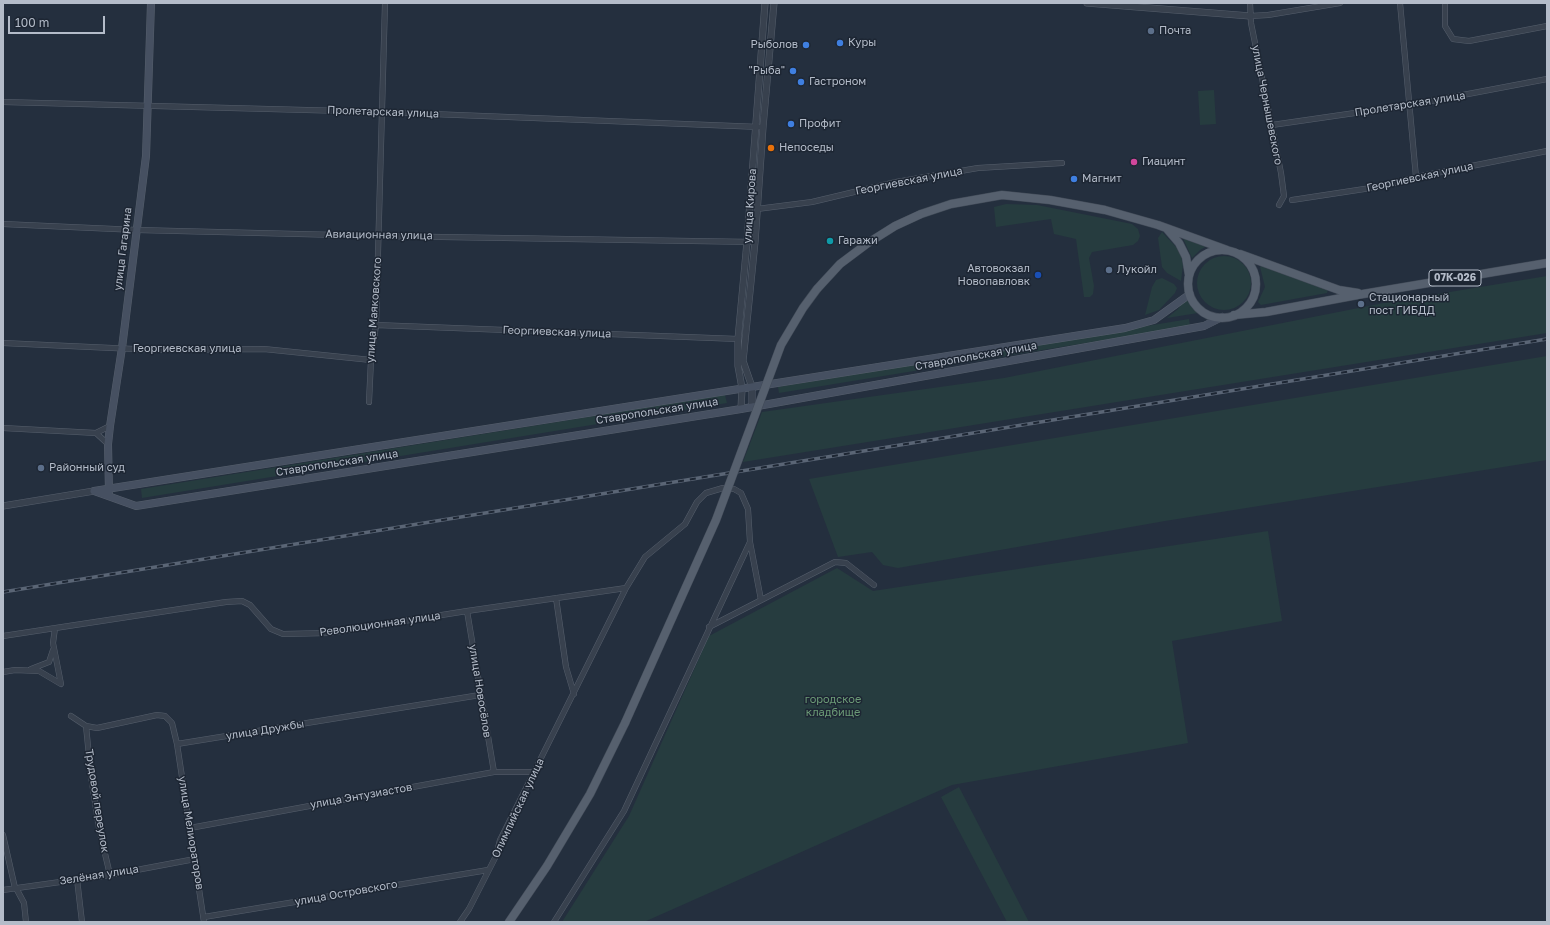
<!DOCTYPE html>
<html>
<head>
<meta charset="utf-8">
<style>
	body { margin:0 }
	#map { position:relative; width:1550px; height:925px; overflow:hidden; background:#242f3e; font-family:"Golos Text",sans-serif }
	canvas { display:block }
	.frame { position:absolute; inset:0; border:4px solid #b4bcc9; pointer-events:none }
	.scale { position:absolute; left:8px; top:16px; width:97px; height:18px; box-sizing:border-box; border:2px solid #b4bcc9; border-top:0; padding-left:5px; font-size:12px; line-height:14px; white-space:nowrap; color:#b4bcc9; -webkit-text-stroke:3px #1d2633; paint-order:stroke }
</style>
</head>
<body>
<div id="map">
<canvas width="1550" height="925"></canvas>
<div class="frame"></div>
<div class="scale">100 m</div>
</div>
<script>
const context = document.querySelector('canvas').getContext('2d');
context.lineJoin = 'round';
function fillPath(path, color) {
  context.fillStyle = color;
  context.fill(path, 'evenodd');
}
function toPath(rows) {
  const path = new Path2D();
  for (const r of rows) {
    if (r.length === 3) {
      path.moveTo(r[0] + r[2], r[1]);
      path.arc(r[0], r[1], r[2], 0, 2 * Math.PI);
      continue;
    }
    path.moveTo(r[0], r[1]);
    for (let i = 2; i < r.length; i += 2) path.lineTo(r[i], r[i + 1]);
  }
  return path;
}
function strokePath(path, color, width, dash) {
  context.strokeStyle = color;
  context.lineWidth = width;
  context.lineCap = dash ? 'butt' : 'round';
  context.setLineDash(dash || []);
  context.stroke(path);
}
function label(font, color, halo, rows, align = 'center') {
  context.font = font + ' "Golos Text",sans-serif';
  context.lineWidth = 3;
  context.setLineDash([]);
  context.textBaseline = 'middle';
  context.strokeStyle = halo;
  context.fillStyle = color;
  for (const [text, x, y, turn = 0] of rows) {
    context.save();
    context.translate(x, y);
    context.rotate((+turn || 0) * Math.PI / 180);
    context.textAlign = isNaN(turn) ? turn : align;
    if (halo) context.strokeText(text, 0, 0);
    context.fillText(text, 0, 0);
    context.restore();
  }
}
fillPath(toPath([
	[1214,90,1216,124,1200,125,1198,91],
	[1006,204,1037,205,1132,224,1138,229,1140,236,1138,241,1133,245,1092,252,1089,258,1094,286,1093,294,1090,297,1084,297,1076,239,1054,234,1051,219,996,227,994,207],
	[1162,232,1176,247,1181,256,1183,265,1181,281,1167,273,1162,267,1158,238],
	[1182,236,1207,246,1200,250,1192,258],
	[1224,283,27],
	[1263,264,1328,289,1327,293,1261,305,1258,302,1265,287,1260,267],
	[1547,276,1547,333,743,462,762,412,1004,378,1389,302],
	[1162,278,1174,284,1177,288,1175,293,1159,310,1145,315,1152,287,1156,280],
	[1186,298,1198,313,1167,318,1178,309],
	[1189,319,1190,326,779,393,778,387],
	[1547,356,1547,460,1165,521,898,568,883,565,872,552,838,557,809,479],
	[725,395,727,403,142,498,141,489],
	[1268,531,1282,621,1172,641,1188,743,952,785,644,922,562,922,629,816,709,636,837,568,873,591],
	[959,787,1029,922,1007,922,941,797]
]), '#263c3f');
const minor = toPath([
	[1250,3,1251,23,1281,173,1284,196,1279,205],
	[1400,3,1416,177],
	[1445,3,1445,26,1453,39,1469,41,1547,26],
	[1250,16,1268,15,1340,3],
	[3,102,382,112,760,127],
	[1272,125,1410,105,1547,79],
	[1292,200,1384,186,1416,177,1547,151],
	[757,209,812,202,896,182,978,168,1062,163],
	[3,224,137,230,379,236,755,242],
	[376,325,738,339],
	[3,343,156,350,264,349,371,360],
	[369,402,371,360,376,325,385,3],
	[3,428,96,433,110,426],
	[96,433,108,444],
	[556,598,566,667,574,694],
	[467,611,494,772],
	[709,627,835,562,846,563,874,585],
	[3,636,226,602,242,601,250,605,271,629,283,634,328,633,467,611,626,588],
	[31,669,49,662,53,650],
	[3,672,15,670,39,671,61,684,53,643,55,628],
	[71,716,86,726,97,728,157,715,165,716,172,723,177,744,480,695],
	[86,726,91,776,99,828,110,875],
	[177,744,204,922],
	[190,828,494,772,533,772],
	[3,835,15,888],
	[77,879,82,922],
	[16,888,24,903,26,922],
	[3,890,110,875,195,859],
	[204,917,488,870],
	[460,922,469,909,496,856,500,840,626,588,645,557,685,524,697,502,706,493,723,488,734,489,741,493,748,509,750,542,761,600],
	[554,922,624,811,750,542]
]);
const tertiary = toPath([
	[1087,3,1250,16],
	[752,407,752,387,743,361,755,242,763,127,774,3],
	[741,409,742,388,738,366,738,339,747,242,765,3],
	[3,506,94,491]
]);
const secondary = toPath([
	[94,491,136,506,741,409,1204,326,1222,317],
	[94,491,1125,328,1154,320,1190,294],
	[109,492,108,444,110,426,122,348,146,156,151,3]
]);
const primary = toPath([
	[1167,229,1179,243,1186,257,1189,275],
	[1222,284,34],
	[1240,254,1339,290,1358,293],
	[817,289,840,264,868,243,895,226,921,214,951,204,1002,195,1050,200,1105,210,1158,225,1227,250],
	[1234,315,1266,312,1363,294,1547,263],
	[509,922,547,866,590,794,625,723]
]);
strokePath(minor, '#565f6c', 6);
strokePath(tertiary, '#565f6c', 7);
strokePath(secondary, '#565f6c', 8);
strokePath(primary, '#414a57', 9);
strokePath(minor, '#38414e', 5);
strokePath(tertiary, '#38414e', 6);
strokePath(secondary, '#465061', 7);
strokePath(primary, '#56606e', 8);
const rail = toPath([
	[3,592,1547,339]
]);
strokePath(rail, '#5a6575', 3.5);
strokePath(rail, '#1d2633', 2, [6]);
const primaryBridge = toPath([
	[625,723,716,520,781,345,803,308,817,289]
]);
strokePath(primaryBridge, '#414a57', 9, []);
strokePath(primaryBridge, '#56606e', 8);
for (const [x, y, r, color] of [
	[1151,31,4,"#5c6f8a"],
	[840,43,4,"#3f7fe0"],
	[806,45,4,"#3f7fe0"],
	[793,71,4,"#3f7fe0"],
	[801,82,4,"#3f7fe0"],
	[791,124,4,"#3f7fe0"],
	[771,148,4,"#e8710a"],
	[1134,162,4,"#d1479c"],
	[1074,179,4,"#3f7fe0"],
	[830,241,4,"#0f9aa8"],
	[1109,270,4,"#5c6f8a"],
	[1038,275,4,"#1a4fb4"],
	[1361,304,4,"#5c6f8a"],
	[41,468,4,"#5c6f8a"]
]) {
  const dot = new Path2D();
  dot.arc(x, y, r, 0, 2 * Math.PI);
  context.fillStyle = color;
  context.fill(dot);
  strokePath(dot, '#1d2633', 1.5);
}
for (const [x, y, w] of [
	[1455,278,52]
]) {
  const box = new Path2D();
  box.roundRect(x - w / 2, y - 8, w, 16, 3);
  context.fillStyle = '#1d2633';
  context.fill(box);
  strokePath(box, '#b4bcc9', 1);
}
label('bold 10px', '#b4bcc9', null, [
	["07К-026",1455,278]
]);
label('11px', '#b4bcc9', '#1d2633', [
	["Почта",1159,31],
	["Куры",848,43],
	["Рыболов",798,45,"right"],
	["\"Рыба\"",785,71,"right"],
	["Гастроном",809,82],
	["Профит",799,124],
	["Непоседы",779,148],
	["Гиацинт",1142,162],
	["Магнит",1082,179],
	["Гаражи",838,241],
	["Автовокзал",1030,269,"right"],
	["Новопавловк",1030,282,"right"],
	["Лукойл",1117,270],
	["Стационарный",1369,298],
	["пост ГИБДД",1369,311],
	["Районный суд",49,468]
], 'left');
label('11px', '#b4bcc9', '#1d2633', [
	["Пролетарская улица",1410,104,-9],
	["улица Чернышевского",1267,105,79],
	["Пролетарская улица",383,112,2],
	["Георгиевская улица",1420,177,-12],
	["Георгиевская улица",909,181,-11],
	["улица Кирова",750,206,-86],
	["Авиационная улица",379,235,1],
	["улица Гагарина",123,249,-83],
	["улица Маяковского",374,310,-86],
	["Георгиевская улица",557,332,2],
	["Георгиевская улица",187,349],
	["Ставропольская улица",976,356,-10],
	["Ставропольская улица",657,411,-9],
	["Ставропольская улица",337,463,-9],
	["Революционная улица",380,624,-8],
	["улица Новосёлов",480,691,81],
	["улица Дружбы",265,730,-9],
	["улица Энтузиастов",361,796,-10],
	["Трудовой переулок",97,801,81],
	["Олимпийская улица",518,808,-65],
	["улица Мелиораторов",191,833,81],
	["Зелёная улица",99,875,-9],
	["улица Островского",346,893,-10]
]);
label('11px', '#6b9a76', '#1d2633', [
	["городское",833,700],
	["кладбище",833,713]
]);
</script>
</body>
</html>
